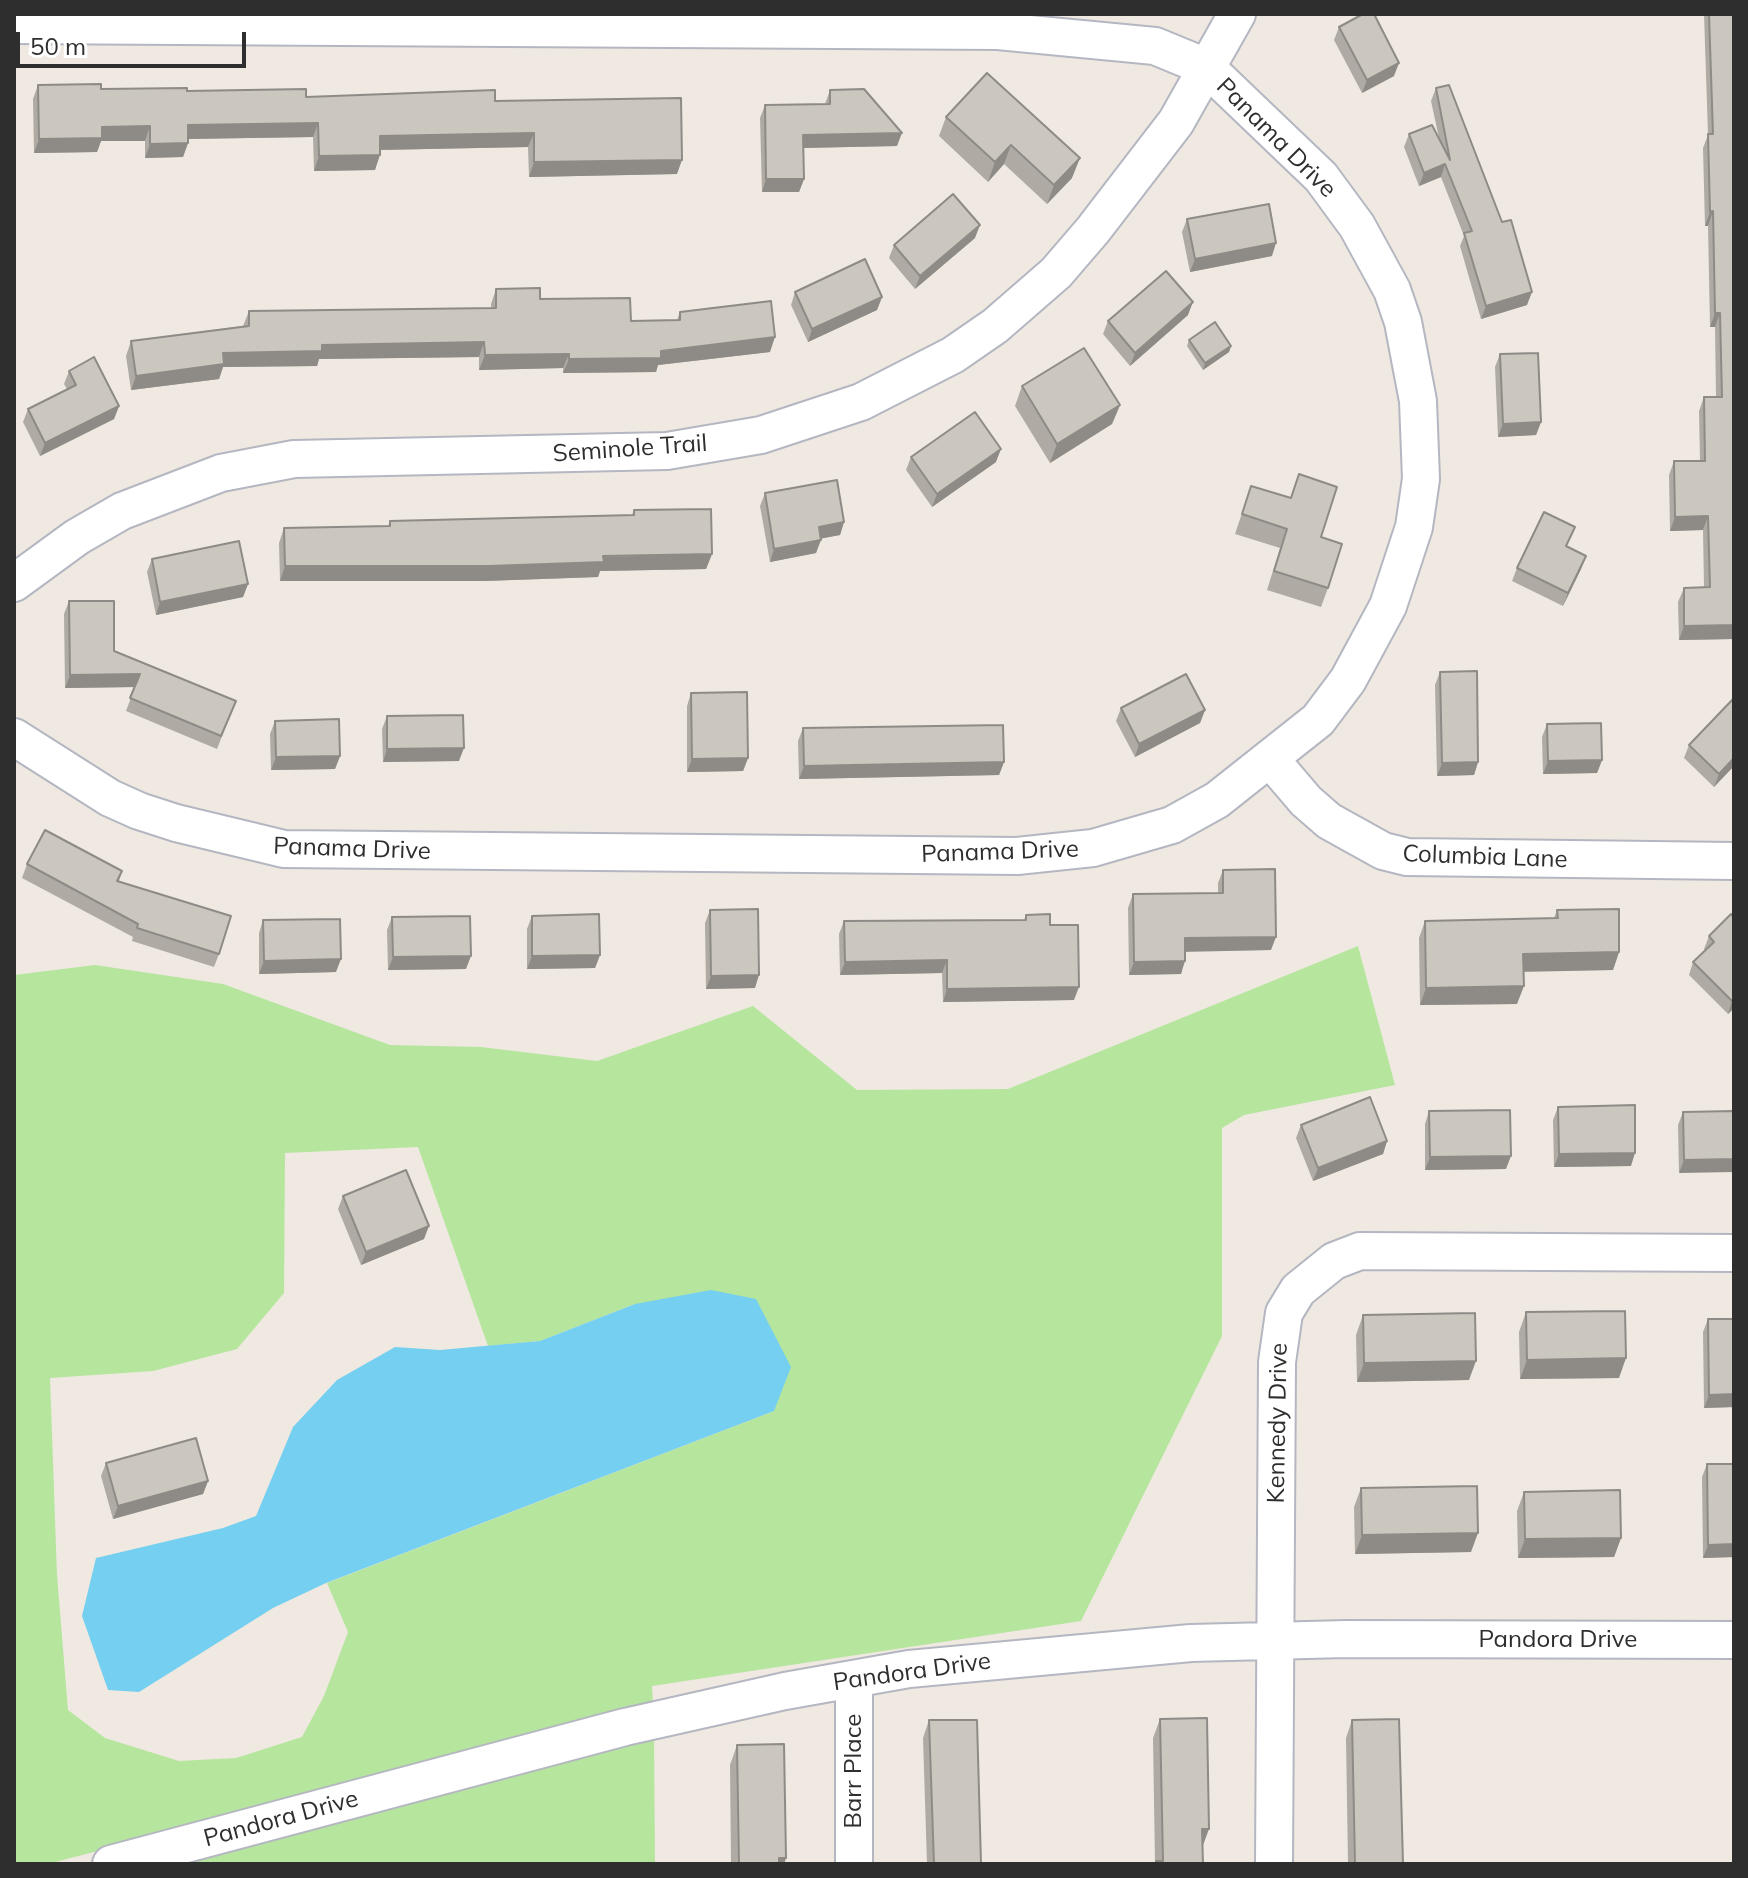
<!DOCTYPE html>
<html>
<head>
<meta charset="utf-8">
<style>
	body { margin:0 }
	#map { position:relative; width:1748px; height:1878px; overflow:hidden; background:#efe9e1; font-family:Mulish,sans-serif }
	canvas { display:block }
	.frame { position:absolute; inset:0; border:16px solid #2e2e2e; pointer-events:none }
	.scale { position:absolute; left:16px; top:32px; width:230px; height:36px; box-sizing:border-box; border:4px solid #2e2e2e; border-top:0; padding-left:10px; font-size:24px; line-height:28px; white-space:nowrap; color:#2e2e2e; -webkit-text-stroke:6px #fff; paint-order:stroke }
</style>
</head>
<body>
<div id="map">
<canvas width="1748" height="1878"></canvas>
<div class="frame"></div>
<div class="scale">50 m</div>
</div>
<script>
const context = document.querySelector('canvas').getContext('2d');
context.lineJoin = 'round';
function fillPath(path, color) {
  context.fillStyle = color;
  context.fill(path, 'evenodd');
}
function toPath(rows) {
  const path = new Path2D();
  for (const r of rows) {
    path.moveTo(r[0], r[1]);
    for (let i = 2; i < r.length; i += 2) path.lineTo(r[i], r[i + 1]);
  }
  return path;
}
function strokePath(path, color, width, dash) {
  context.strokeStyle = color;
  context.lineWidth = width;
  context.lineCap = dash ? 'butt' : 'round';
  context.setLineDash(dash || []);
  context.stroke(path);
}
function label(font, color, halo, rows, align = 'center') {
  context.font = font + ' Mulish,sans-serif';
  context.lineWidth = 6;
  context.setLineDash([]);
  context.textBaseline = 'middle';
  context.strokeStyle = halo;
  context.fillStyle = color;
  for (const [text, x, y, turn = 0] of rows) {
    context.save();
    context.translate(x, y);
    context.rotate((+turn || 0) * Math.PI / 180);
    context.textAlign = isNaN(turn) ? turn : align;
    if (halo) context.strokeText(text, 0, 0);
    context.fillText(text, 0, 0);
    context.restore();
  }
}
fillPath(toPath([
	[1358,946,1395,1085,1244,1115,1222,1128,1222,1336,1081,1621,652,1686,653,1705,48,1864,14,1864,14,975,95,965,223,984,390,1045,481,1047,597,1061,753,1006,857,1090,1008,1089],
	[418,1147,488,1346,540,1341,635,1304,774,1411,327,1583,348,1632,324,1696,302,1737,236,1758,179,1761,105,1738,68,1710,57,1575,50,1378,153,1371,237,1349,284,1293,285,1153],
	[654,1737,655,1864,171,1864]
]), '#b6e59e');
fillPath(toPath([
	[711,1290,756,1299,791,1367,774,1411,326,1583,273,1608,139,1692,108,1690,82,1616,96,1558,223,1528,256,1516,293,1427,337,1380,395,1347,440,1350,540,1341,635,1304]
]), '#75cff0');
const minor = toPath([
	[14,25,998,31,1155,46,1206,67,1321,177,1357,226,1392,290,1403,322,1418,401,1421,479,1414,527,1388,606,1348,680,1318,720,1217,800,1172,825,1093,848,1017,856,284,849,176,823,139,811,110,798,14,737],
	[14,583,77,537,122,511,221,473,294,459,667,451,761,435,861,402,953,355,995,326,1056,273,1093,230,1176,122,1237,14],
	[1271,760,1306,801,1329,821,1383,851,1407,857,1734,861],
	[111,1864,625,1727,785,1691,909,1669,1191,1643,1346,1639,1734,1640],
	[854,1864,854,1679],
	[1274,1864,1277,1362,1284,1313,1298,1290,1334,1261,1360,1251,1734,1253]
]);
strokePath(minor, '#b4b7c1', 40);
strokePath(minor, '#fff', 36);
fillPath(toPath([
	[1704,14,1734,14,1734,639,1679,640,1678,602,1684,588,1704,587,1703,530,1670,531,1669,475,1674,461,1700,461,1699,411,1704,397,1716,397,1715,327,1710,327,1708,226,1705,226,1703,148,1708,135],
	[1339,27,1394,76,1362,93,1334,40],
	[987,73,1072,178,1047,204,1004,164,988,182,939,136,946,117],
	[38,85,101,89,187,91,306,97,495,101,677,174,529,177,528,147,380,150,375,170,314,171,313,137,188,139,188,143,183,157,145,158,145,141,101,141,97,152,34,153,33,99],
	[1436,88,1527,305,1481,319,1460,246,1464,236,1441,177,1419,186,1404,147,1409,134,1439,138,1431,101],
	[830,90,897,146,804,148,804,179,799,192,762,192,760,118,765,105,825,104],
	[1187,219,1272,256,1190,272,1182,232],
	[975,238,915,289,889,258,894,245],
	[496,289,631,321,677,320,680,312,770,352,658,365,656,372,563,373,563,368,479,370,479,357,319,359,317,366,223,367,219,379,131,390,126,356,131,341,243,326,249,311,491,308,491,304],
	[795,292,882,297,877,310,808,342,791,305],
	[1188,315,1130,366,1103,334,1108,321],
	[1189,340,1231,346,1229,352,1203,370,1187,346],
	[1500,354,1541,422,1536,435,1498,437,1495,367],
	[69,371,119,406,114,419,40,456,23,422,28,409,67,389,64,384],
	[1022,386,1120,405,1112,424,1050,463,1015,406],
	[911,457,996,462,932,507,906,470],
	[1299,474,1321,537,1328,588,1321,607,1267,590,1280,548,1235,534,1251,486,1290,498],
	[765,493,844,522,840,535,821,538,816,553,770,562,760,506],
	[634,510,712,554,706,569,600,571,598,577,484,581,280,581,279,543,284,528,388,526,390,521,632,515],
	[1567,547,1586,556,1581,569,1563,606,1512,581,1517,568],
	[152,559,248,584,243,597,156,615,147,572],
	[69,601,114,651,236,701,217,749,126,711,135,687,65,688,64,614],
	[1440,672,1478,762,1474,775,1437,776,1435,685],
	[691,693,748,758,743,771,687,772,687,706],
	[1121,708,1205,710,1200,723,1135,757,1116,721],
	[387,716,459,761,383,762,382,729],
	[275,721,340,756,335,769,271,770,270,734],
	[1547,724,1602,760,1597,773,1543,774,1542,737],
	[803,728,1004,762,999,775,799,779,798,741],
	[1689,745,1734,766,1714,787,1684,758],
	[27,864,122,871,119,881,219,954,214,967,132,941,133,937,22,878],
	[1223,870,1271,950,1185,951,1181,974,1129,975,1128,908,1133,894,1218,893,1218,883],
	[710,910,755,988,706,989,705,923],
	[1557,910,1619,952,1613,970,1523,971,1517,1004,1420,1005,1419,938,1425,921,1554,918],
	[1026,915,1050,925,1074,1000,943,1002,942,973,840,975,839,934,844,921,1024,920],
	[532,916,600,955,595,968,527,969,527,929],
	[392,917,466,969,388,970,387,930],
	[1734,918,1734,1008,1728,1014,1689,975,1693,962,1705,950,1704,949,1709,936],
	[263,920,336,972,259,974,259,933],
	[1558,1107,1631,1166,1554,1167,1553,1120],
	[1429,1111,1506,1169,1425,1170,1425,1124],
	[1734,1111,1679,1173,1678,1125,1683,1112],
	[1301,1125,1387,1141,1383,1154,1313,1181,1296,1138],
	[343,1196,424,1239,361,1265,338,1209],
	[1526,1312,1619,1378,1520,1379,1519,1332],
	[1363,1315,1469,1380,1357,1382,1356,1335],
	[1708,1319,1734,1319,1734,1407,1704,1408,1703,1332],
	[106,1463,208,1481,203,1494,113,1519,101,1476],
	[1707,1464,1734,1557,1703,1558,1702,1477],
	[1361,1488,1471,1552,1355,1554,1354,1507],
	[1524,1492,1621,1538,1614,1557,1518,1558,1517,1511],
	[1160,1719,1202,1847,1203,1864,1155,1864,1153,1738],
	[929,1720,981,1864,927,1864,923,1738],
	[1352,1720,1403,1864,1348,1864,1346,1738],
	[737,1745,786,1858,784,1864,731,1864,730,1765]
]), '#afaba4');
fillPath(toPath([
	[1399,63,1394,76,1362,93,1367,80],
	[318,123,313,137,183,139,188,125],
	[150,126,145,141,101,141,97,152,34,153,39,139,102,127],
	[534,133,528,147,374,150,380,136],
	[902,133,897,146,799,148,803,135],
	[188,143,183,157,145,158,150,144],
	[1011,145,1004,164,988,182,995,162],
	[380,155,375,170,314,171,319,156],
	[1080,158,1072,178,1047,204,1054,185],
	[682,160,677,174,529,177,534,162],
	[1445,164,1441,177,1419,186,1424,173],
	[766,179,804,179,799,192,762,192],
	[1713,211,1708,226,1705,226,1710,212],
	[980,225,975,238,915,289,920,276],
	[1276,243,1272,256,1190,272,1195,259],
	[1532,292,1527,305,1481,319,1486,306],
	[882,297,877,310,808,342,812,329],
	[1193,302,1188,315,1130,366,1135,353],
	[1715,313,1720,313,1715,327,1710,327],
	[775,337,770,352,658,365,656,372,563,373,569,359,661,351],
	[484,342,479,357,319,359,317,366,223,367,219,379,131,390,136,376,223,353,322,345],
	[1231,346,1229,352,1203,370,1205,363],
	[569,354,563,368,479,370,485,355],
	[1120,405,1112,424,1050,463,1057,444],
	[119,406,114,419,40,456,45,443],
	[1541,422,1536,435,1498,437,1503,424],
	[1001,449,996,462,932,507,937,494],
	[1708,516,1703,530,1670,531,1675,517],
	[844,522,840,535,814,540,819,527],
	[821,540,816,553,770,562,774,549],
	[712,554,706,569,600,571,598,577,484,581,280,581,285,566],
	[1586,556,1581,569,1563,606,1568,593],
	[248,584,243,597,156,615,160,602],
	[1734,625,1734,639,1679,640,1684,626],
	[140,674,136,687,65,688,70,675],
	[1205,710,1200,723,1135,757,1139,744],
	[464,748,459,761,383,762,387,749],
	[340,756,335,769,271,770,276,757],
	[748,758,743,771,687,772,692,759],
	[1734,758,1734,766,1714,787,1719,774],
	[1602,760,1597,773,1543,774,1548,761],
	[1004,762,999,775,799,779,804,766],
	[1478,762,1474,775,1437,776,1442,763],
	[1276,937,1271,950,1180,952,1185,938],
	[1619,952,1613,970,1517,972,1523,954],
	[600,955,595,968,527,969,532,956],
	[471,956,466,969,388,970,393,957],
	[341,959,336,972,259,974,264,961],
	[947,960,942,973,840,975,845,962],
	[1185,961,1181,974,1129,975,1134,962],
	[759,975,755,988,706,989,711,976],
	[1524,986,1517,1004,1420,1005,1426,988],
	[1079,987,1074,1000,943,1002,947,989],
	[1734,999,1734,1008,1728,1014,1732,1001],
	[1387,1141,1383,1154,1313,1181,1318,1168],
	[1635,1153,1631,1166,1554,1167,1559,1154],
	[1511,1156,1506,1169,1425,1170,1430,1157],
	[1734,1159,1734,1172,1679,1173,1684,1160],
	[429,1226,424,1239,361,1265,366,1252],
	[1626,1358,1619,1378,1520,1379,1527,1360],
	[1476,1361,1469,1380,1357,1382,1364,1363],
	[1734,1394,1734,1407,1704,1408,1709,1395],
	[208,1481,203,1494,113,1519,118,1506],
	[1478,1533,1471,1552,1355,1554,1362,1535],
	[1621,1538,1614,1557,1518,1558,1525,1539],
	[1734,1544,1734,1557,1703,1558,1708,1545],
	[1202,1829,1209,1829,1202,1848],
	[779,1858,786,1858,784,1864,777,1864]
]), '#8e8b86');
const building = toPath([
	[1363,14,1374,14,1399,63,1367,80,1339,27,1363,14],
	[1709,14,1734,14,1734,625,1684,626,1684,588,1710,587,1708,516,1675,517,1674,461,1705,461,1704,397,1722,397,1720,313,1715,313,1713,211,1710,212,1708,134,1713,134,1709,14],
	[987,73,1080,158,1054,185,1011,145,995,162,946,117,987,73],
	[101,84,101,89,187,88,187,91,306,89,306,97,495,90,495,101,681,98,682,160,534,162,534,133,380,136,380,155,319,156,318,123,188,125,188,143,150,144,150,126,102,127,102,138,39,139,38,85,101,84],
	[1449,85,1502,222,1511,220,1532,292,1486,306,1464,233,1472,231,1445,164,1424,173,1409,134,1432,125,1450,160,1436,88,1449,85],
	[864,89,902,133,803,135,804,179,766,179,765,105,830,104,830,90,864,89],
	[953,194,980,225,920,276,894,245,953,194],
	[1269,204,1276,243,1195,259,1187,219,1269,204],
	[865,259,882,297,812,329,795,292,865,259],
	[1166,271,1193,302,1135,353,1108,321,1166,271],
	[540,288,540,299,630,298,631,321,680,320,680,312,771,301,775,337,661,351,661,358,569,359,569,354,485,355,484,342,322,345,322,351,223,353,224,364,136,376,131,341,249,326,249,311,496,308,496,289,540,288],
	[1215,322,1231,346,1205,363,1189,340,1215,322],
	[1084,348,1120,405,1057,444,1022,386,1084,348],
	[1538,353,1541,422,1503,424,1500,354,1538,353],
	[94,357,119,406,45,443,28,409,76,385,69,371,94,357],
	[975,412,1001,449,937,494,911,457,975,412],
	[1299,474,1337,487,1321,537,1342,544,1328,588,1274,571,1287,529,1242,514,1251,486,1291,498,1299,474],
	[837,480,844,522,819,527,821,540,774,549,765,493,837,480],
	[711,509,712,554,603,556,604,562,489,566,285,566,284,528,390,526,390,521,634,515,634,510,711,509],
	[1544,512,1575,527,1566,546,1586,556,1568,593,1517,568,1544,512],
	[239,541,248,584,160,602,152,559,239,541],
	[69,601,114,601,114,651,236,701,221,736,130,698,140,674,70,675,69,601],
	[1477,671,1478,762,1442,763,1440,672,1477,671],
	[1186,674,1205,710,1139,744,1121,708,1186,674],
	[747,692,748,758,692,759,691,693,747,692],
	[1734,698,1734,758,1719,774,1689,745,1734,698],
	[463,715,464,748,387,749,387,716,463,715],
	[339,719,340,756,276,757,275,721,339,719],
	[1601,723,1602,760,1548,761,1547,724,1601,723],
	[1003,725,1004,762,804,766,803,728,1003,725],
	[45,830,122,871,117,881,231,916,219,954,137,928,138,924,27,864,45,830],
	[1275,869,1276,937,1185,938,1185,961,1134,962,1133,894,1223,893,1223,870,1275,869],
	[758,909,759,975,711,976,710,910,758,909],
	[1619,909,1619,952,1523,954,1524,986,1426,988,1425,921,1558,918,1557,910,1619,909],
	[599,914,600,955,532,956,532,916,599,914],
	[1050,914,1050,925,1078,925,1079,987,947,989,947,960,845,962,844,921,1026,920,1026,915,1050,914],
	[1731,914,1734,918,1734,999,1732,1001,1693,962,1714,942,1709,936,1731,914],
	[470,916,471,956,393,957,392,917,470,916],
	[340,919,341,959,264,961,263,920,340,919],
	[1370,1097,1387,1141,1318,1168,1301,1125,1370,1097],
	[1635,1105,1635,1153,1559,1154,1558,1107,1635,1105],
	[1510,1110,1511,1156,1430,1157,1429,1111,1510,1110],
	[1734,1111,1734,1159,1684,1160,1683,1112,1734,1111],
	[406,1170,429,1226,366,1252,343,1196,406,1170],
	[1625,1311,1626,1358,1527,1360,1526,1312,1625,1311],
	[1475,1313,1476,1361,1364,1363,1363,1315,1475,1313],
	[1708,1319,1734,1319,1734,1394,1709,1395,1708,1319],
	[196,1438,208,1481,118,1506,106,1463,196,1438],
	[1707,1464,1734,1464,1734,1544,1708,1545,1707,1464],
	[1477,1486,1478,1533,1362,1535,1361,1488,1477,1486],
	[1620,1490,1621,1538,1525,1539,1524,1492,1620,1490],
	[1207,1718,1209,1829,1202,1829,1203,1864,1156,1864,1156,1861,1163,1861,1160,1719,1207,1718],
	[1399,1719,1403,1864,1355,1864,1352,1720,1399,1719],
	[929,1720,977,1720,981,1864,934,1864,929,1720],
	[784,1744,786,1858,779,1858,779,1864,739,1864,737,1745,784,1744]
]);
fillPath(building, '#cbc7bf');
strokePath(building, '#8e8b86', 2);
label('24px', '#2e2e2e', '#fff', [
	["Panama Drive",1276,138,45],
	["Seminole Trail",630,449,-4],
	["Panama Drive",352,849,2],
	["Panama Drive",1000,852,-2],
	["Columbia Lane",1485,857,2],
	["Kennedy Drive",1278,1423,-89],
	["Pandora Drive",1558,1640],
	["Pandora Drive",912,1672,-8],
	["Barr Place",854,1771,-90],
	["Pandora Drive",281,1819,-15]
]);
</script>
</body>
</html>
